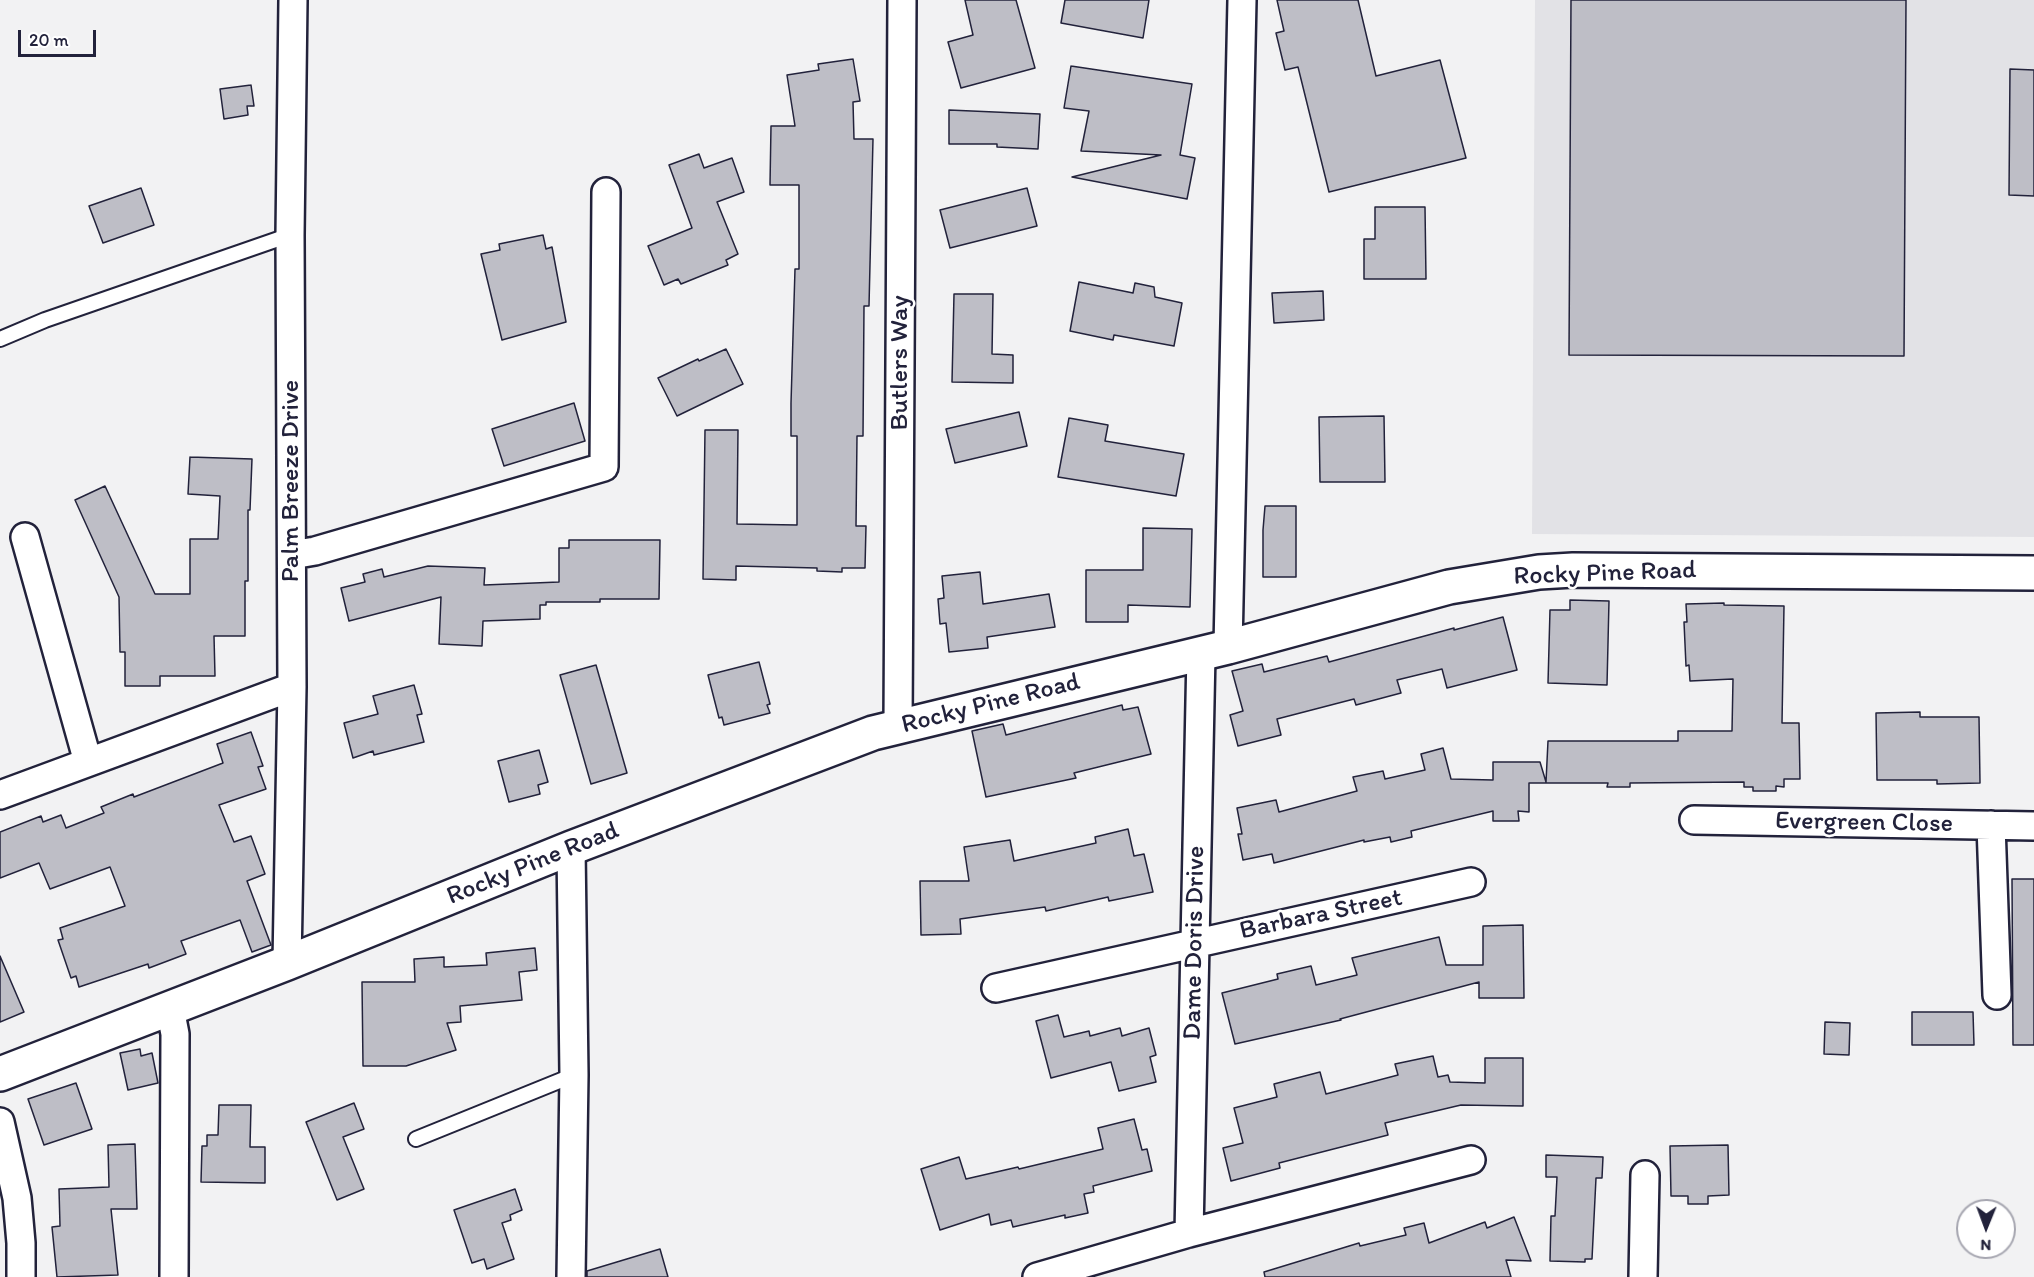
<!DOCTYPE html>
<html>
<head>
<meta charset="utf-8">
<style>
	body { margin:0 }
	#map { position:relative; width:2034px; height:1277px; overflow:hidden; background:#f2f2f3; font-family:Itim,sans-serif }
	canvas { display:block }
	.north { position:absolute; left:1956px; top:1199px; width:60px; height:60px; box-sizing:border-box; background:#fff; border:2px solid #a7a7b1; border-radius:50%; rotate:181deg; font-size:16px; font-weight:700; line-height:24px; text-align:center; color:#22223b }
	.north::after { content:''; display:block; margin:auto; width:21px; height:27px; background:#22223b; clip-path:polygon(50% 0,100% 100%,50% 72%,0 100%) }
	.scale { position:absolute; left:18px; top:30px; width:78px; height:27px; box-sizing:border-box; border:3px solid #22223b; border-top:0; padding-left:8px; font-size:18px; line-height:21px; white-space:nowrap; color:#22223b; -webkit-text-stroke:4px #fff; paint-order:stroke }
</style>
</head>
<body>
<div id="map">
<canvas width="2034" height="1277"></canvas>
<div class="north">N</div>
<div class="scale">20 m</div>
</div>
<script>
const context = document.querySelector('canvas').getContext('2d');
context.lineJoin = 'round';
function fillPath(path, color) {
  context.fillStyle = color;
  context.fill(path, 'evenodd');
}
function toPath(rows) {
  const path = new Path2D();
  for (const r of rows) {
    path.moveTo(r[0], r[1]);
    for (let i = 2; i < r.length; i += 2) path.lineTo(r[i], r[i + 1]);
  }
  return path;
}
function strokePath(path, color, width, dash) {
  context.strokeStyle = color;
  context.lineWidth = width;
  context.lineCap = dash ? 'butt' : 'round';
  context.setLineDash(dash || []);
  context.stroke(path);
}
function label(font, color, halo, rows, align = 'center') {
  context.font = font + ' Itim,sans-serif';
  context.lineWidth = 5;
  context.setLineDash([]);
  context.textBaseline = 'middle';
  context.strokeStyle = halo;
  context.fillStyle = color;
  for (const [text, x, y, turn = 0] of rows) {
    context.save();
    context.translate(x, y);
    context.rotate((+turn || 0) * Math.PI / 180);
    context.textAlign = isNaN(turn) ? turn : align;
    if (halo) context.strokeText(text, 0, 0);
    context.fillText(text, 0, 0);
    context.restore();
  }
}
fillPath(toPath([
	[1535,0,2034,0,2034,537,1532,534]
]), '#e2e2e6');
const building = toPath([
	[965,0,1016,0,1035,68,961,88,948,42,973,35,965,0],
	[1065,0,1149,0,1143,38,1061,23,1065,0],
	[1277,0,1358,0,1376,76,1440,60,1466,158,1329,192,1298,67,1285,70,1276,33,1284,31,1277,0],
	[1571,0,1906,0,1904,356,1569,355,1571,0],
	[853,59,860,101,853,102,854,139,873,139,869,306,864,306,863,436,857,436,856,526,866,526,865,568,842,568,842,572,817,571,817,568,736,566,736,580,703,579,705,430,738,430,737,524,797,525,797,436,791,436,791,403,795,269,799,269,799,185,770,185,771,126,795,126,787,75,819,70,818,64,853,59],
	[1071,66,1192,84,1180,155,1195,158,1187,199,1072,177,1161,155,1081,151,1089,111,1064,108,1071,66],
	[2010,69,2034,70,2034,196,2009,195,2010,69],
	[251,85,254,106,247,106,248,115,224,119,220,89,251,85],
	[949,110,1040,114,1038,149,997,147,997,144,949,144,949,110],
	[699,154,704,168,732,158,744,192,717,202,738,254,726,260,728,265,681,284,678,279,664,285,648,246,692,228,669,165,699,154],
	[141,188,154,225,103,243,89,206,141,188],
	[1027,188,1037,226,950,248,940,210,1027,188],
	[1375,207,1425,207,1426,279,1364,279,1364,239,1375,239,1375,207],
	[543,235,546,249,552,247,566,322,502,340,481,254,500,250,499,244,543,235],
	[1079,282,1133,293,1135,283,1154,287,1155,297,1182,303,1174,346,1114,335,1113,340,1070,331,1079,282],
	[1323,291,1324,320,1274,323,1272,293,1323,291],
	[954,294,993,294,992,354,1013,355,1013,383,952,382,954,294],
	[726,349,743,384,677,416,658,378,698,359,699,361,726,349],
	[574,403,585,441,504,466,492,429,574,403],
	[1019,412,1027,446,955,463,946,429,1019,412],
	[1384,416,1385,482,1320,482,1319,417,1384,416],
	[1069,418,1108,425,1105,441,1184,454,1176,496,1058,477,1069,418],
	[190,457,252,459,250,510,248,510,248,581,245,581,245,636,214,636,215,676,160,676,160,686,125,686,125,652,120,652,119,597,75,500,105,486,155,594,190,594,190,539,218,539,220,496,188,494,190,457],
	[1265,506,1296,506,1296,577,1263,577,1263,530,1265,506],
	[1143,528,1192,529,1190,607,1128,605,1128,622,1086,622,1086,570,1143,570,1143,528],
	[569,540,660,540,659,599,600,599,600,602,546,602,546,605,540,605,540,619,483,621,482,646,439,644,441,597,349,621,341,588,365,582,363,574,382,569,384,577,428,566,485,568,484,585,559,582,559,548,569,548,569,540],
	[980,572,983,604,1049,594,1055,627,987,637,988,648,949,652,946,623,940,624,938,599,944,598,942,576,980,572],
	[1570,600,1609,601,1607,685,1548,683,1550,610,1570,610,1570,600],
	[1724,603,1724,605,1784,606,1782,723,1799,723,1800,779,1784,779,1784,787,1776,786,1776,791,1753,791,1753,787,1744,787,1744,782,1630,783,1630,787,1607,787,1608,783,1529,783,1529,812,1518,811,1519,821,1493,821,1493,811,1411,831,1412,837,1391,842,1390,837,1364,842,1364,840,1274,863,1272,854,1243,860,1238,834,1242,834,1237,808,1276,800,1279,812,1357,791,1353,777,1383,771,1385,779,1425,770,1421,754,1443,748,1451,779,1493,780,1493,762,1540,762,1546,782,1548,741,1678,741,1678,731,1732,731,1733,679,1690,681,1689,665,1686,666,1684,622,1687,622,1686,604,1724,603],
	[1503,617,1517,670,1447,688,1442,669,1397,680,1401,693,1356,705,1354,699,1277,719,1281,735,1238,746,1230,715,1243,711,1232,671,1262,664,1264,672,1327,656,1329,662,1454,628,1454,630,1503,617],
	[759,662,770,704,767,705,770,713,724,725,722,717,719,718,708,675,759,662],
	[596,665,627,773,591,784,560,675,596,665],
	[414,685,422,714,417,715,424,742,374,755,373,751,353,758,344,723,378,714,373,696,414,685],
	[1122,705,1123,710,1138,707,1151,754,1074,773,1076,778,986,797,972,731,1003,724,1006,735,1122,705],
	[1920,712,1920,717,1979,717,1980,783,1937,784,1937,780,1877,780,1876,713,1920,712],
	[251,732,263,766,258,767,266,789,219,805,234,842,251,836,265,874,247,881,271,945,252,952,240,920,181,941,186,954,149,968,148,964,79,987,76,976,71,978,58,940,63,939,60,928,125,906,110,867,50,889,39,863,0,878,0,832,41,816,43,822,61,815,66,828,104,813,101,807,133,794,134,797,223,763,217,744,251,732],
	[539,750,548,782,538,785,540,794,509,802,498,761,539,750],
	[1128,829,1134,856,1144,854,1153,892,1109,901,1108,897,1046,911,1045,907,960,919,961,934,921,935,920,881,969,881,964,847,1010,840,1014,861,1096,843,1095,837,1128,829],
	[2012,879,2034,879,2034,1045,2013,1045,2012,879],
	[1523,925,1524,998,1479,998,1479,982,1340,1019,1341,1020,1235,1044,1222,993,1278,979,1277,974,1311,966,1316,985,1357,975,1352,958,1439,937,1446,965,1483,965,1483,926,1523,925],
	[535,948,537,970,519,972,522,1000,460,1006,461,1022,447,1023,456,1050,406,1066,363,1066,362,982,415,982,414,959,444,957,444,967,487,965,486,953,535,948],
	[0,956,24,1012,0,1022,0,956],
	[1912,1012,1973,1012,1974,1045,1912,1045,1912,1012],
	[1058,1015,1064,1037,1089,1031,1090,1036,1120,1028,1122,1036,1149,1028,1156,1055,1150,1057,1156,1082,1119,1091,1111,1062,1051,1078,1036,1021,1058,1015],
	[1825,1022,1850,1023,1849,1055,1824,1054,1825,1022],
	[140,1049,141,1056,152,1053,158,1083,128,1090,120,1053,140,1049],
	[1433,1056,1438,1077,1448,1075,1450,1082,1485,1083,1485,1058,1523,1058,1523,1106,1461,1105,1385,1123,1388,1135,1279,1163,1280,1168,1231,1181,1223,1148,1243,1143,1234,1108,1277,1097,1274,1084,1320,1072,1326,1094,1398,1075,1395,1064,1433,1056],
	[76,1083,92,1129,44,1145,28,1099,76,1083],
	[354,1103,364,1129,343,1137,364,1189,337,1200,306,1122,354,1103],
	[219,1105,251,1105,250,1147,265,1147,265,1183,201,1182,202,1146,207,1146,207,1135,218,1135,219,1105],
	[1134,1119,1142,1150,1147,1149,1152,1171,1093,1186,1094,1192,1084,1194,1088,1213,1065,1218,1065,1215,1013,1227,1011,1220,991,1225,989,1214,940,1230,921,1169,959,1157,966,1179,1018,1167,1019,1169,1103,1149,1098,1128,1134,1119],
	[135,1144,137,1209,111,1209,118,1275,57,1277,52,1227,60,1226,59,1189,109,1187,108,1145,135,1144],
	[1728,1145,1729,1195,1708,1196,1708,1204,1688,1204,1688,1196,1671,1196,1670,1146,1728,1145],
	[1546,1155,1603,1157,1602,1178,1596,1178,1592,1259,1585,1259,1585,1262,1550,1261,1551,1216,1555,1216,1557,1177,1546,1177,1546,1155],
	[515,1189,522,1210,510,1215,511,1220,502,1223,514,1259,487,1269,484,1259,472,1263,454,1210,515,1189],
	[1514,1217,1531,1261,1506,1260,1511,1277,1265,1277,1264,1272,1359,1243,1360,1246,1406,1235,1404,1228,1424,1223,1429,1243,1485,1222,1487,1228,1514,1217],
	[660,1249,668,1277,587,1277,587,1271,660,1249]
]);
fillPath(building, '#bebec6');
strokePath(building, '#22223b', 1.5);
const lane = toPath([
	[0,339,45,320,290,235],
	[416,1139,574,1075]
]);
const street = toPath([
	[25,537,88,762],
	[292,555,315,551,604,467,606,192],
	[1228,647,1242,0],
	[898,726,902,0],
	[0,795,292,687],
	[1694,820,2034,826],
	[1991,825,1997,995],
	[571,848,574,1075,571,1277],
	[287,963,292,687,290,235,293,0],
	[996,988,1471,882],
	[170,1008,175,1034,174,1277],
	[0,1122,17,1198,21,1243,21,1277],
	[1189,1233,1201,653],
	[1037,1277,1189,1233,1471,1160],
	[1643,1277,1645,1175]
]);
const secondary = toPath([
	[0,1074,287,963,571,848,873,733,1228,647,1449,587,1539,572,1573,570,2034,573]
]);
strokePath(lane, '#22223b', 18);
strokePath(street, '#22223b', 32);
strokePath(secondary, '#22223b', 38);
strokePath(lane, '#fff', 14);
strokePath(street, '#fff', 27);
strokePath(secondary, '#fff', 33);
label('26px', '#22223b', '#fff', [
	["Butlers Way",900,363,-90],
	["Palm Breeze Drive",291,481,-90],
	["Rocky Pine Road",1605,574,-2],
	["Rocky Pine Road",991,704,-14],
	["Evergreen Close",1864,823,1],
	["Rocky Pine Road",533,864,-22],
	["Barbara Street",1321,915,-12],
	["Dame Doris Drive",1195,943,-89]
]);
</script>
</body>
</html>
